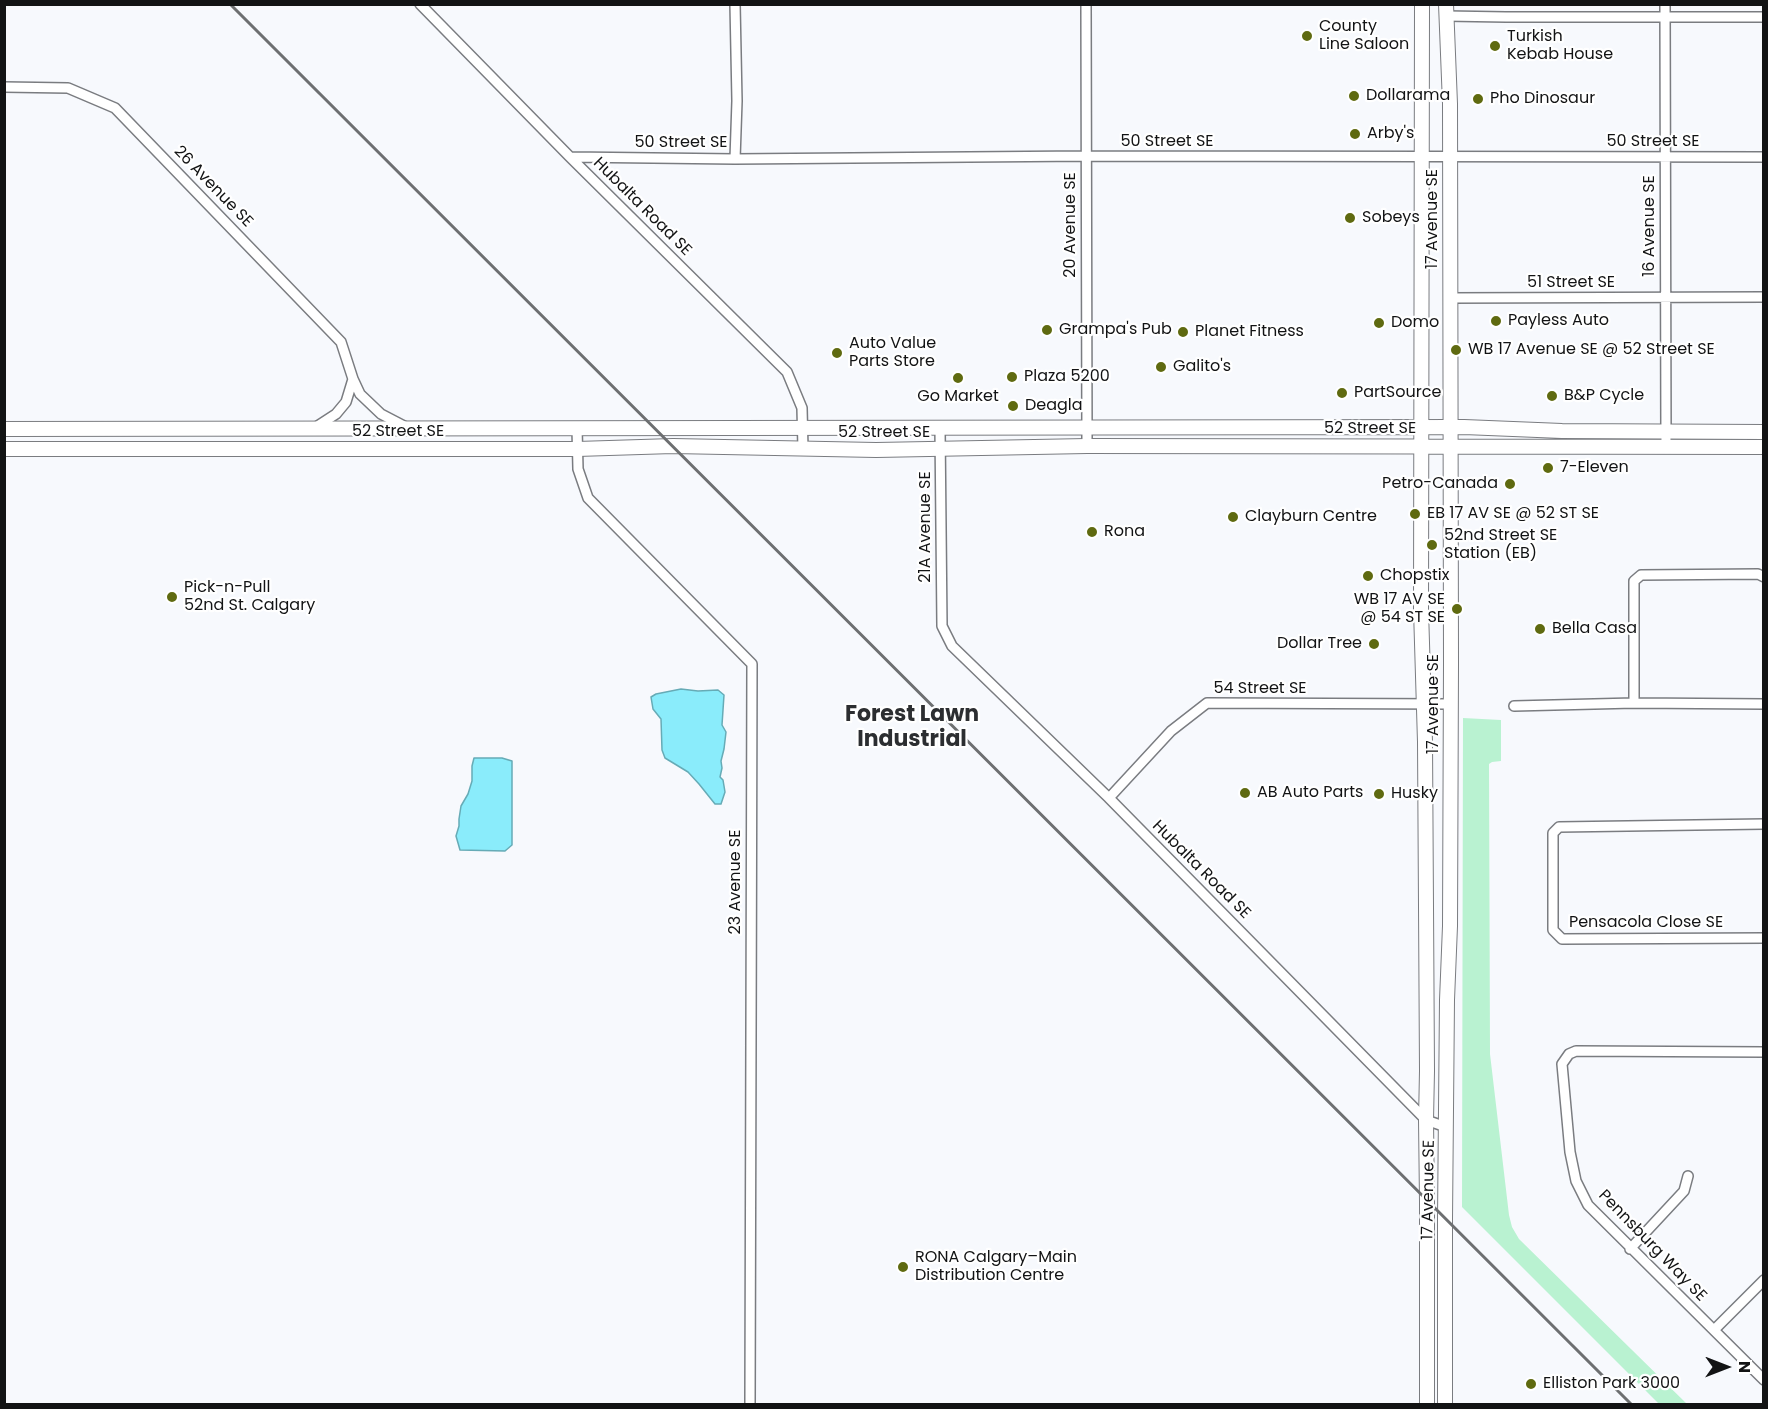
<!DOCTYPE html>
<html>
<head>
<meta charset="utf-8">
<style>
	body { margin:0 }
	#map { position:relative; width:1768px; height:1409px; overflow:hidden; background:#f7f9fd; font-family:Poppins,sans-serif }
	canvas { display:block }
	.frame { position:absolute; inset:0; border:6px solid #121314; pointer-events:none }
	.north { position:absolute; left:1696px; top:1337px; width:60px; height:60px; -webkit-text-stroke:4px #fff; paint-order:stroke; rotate:90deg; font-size:16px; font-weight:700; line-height:24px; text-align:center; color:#121314 }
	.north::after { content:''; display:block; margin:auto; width:21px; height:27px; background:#121314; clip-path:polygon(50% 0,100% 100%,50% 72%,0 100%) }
</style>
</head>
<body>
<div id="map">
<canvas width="1768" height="1409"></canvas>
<div class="frame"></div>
<div class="north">N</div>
</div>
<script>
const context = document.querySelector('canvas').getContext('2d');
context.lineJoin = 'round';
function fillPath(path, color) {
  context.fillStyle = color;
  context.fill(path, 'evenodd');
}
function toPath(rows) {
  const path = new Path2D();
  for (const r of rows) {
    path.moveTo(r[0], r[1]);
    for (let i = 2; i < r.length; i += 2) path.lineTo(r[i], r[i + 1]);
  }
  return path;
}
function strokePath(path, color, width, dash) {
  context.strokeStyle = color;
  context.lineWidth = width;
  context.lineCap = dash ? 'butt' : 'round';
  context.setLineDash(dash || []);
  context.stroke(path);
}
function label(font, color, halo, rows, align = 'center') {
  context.font = font + ' Poppins,sans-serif';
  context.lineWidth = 4.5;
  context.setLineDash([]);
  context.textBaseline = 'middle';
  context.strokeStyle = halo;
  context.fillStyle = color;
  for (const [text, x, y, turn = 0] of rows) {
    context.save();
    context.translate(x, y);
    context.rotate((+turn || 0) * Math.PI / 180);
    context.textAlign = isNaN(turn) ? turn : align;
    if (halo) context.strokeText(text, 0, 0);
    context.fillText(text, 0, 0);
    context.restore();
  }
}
fillPath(toPath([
	[1463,718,1501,720,1501,761,1492,762,1489,764,1490,1054,1509,1215,1512,1227,1519,1239,1687,1404,1659,1404,1462,1207]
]), '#b9f2d1');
const water = toPath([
	[681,689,698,691,718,690,724,695,722,725,726,732,724,749,721,761,722,768,720,777,723,780,725,792,721,804,715,804,699,784,688,772,665,758,662,750,661,719,653,709,651,697,656,694,681,689],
	[474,758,502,758,512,761,512,845,505,851,460,850,456,836,459,826,459,819,461,806,468,794,472,781,472,766,474,758]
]);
fillPath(water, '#8aecfb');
strokePath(water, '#66abb6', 1.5);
const street = toPath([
	[420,4,570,157,787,372,802,408,803,449],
	[735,4,737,101,735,159],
	[1086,4,1087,446],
	[1665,4,1666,447],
	[1446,16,1506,17,1764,17],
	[4,87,68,88,115,108,341,342,353,379,360,394,381,414,406,427],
	[570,157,735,159,1086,156,1764,157],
	[1450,298,1764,297],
	[316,427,336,414,346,402,353,379],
	[577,428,578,469,588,498,752,664,750,1404],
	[940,429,942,626,952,646,1109,798,1426,1120,1446,1127],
	[1634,703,1634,581,1641,575,1758,574,1764,577],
	[1514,706,1634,703,1764,704],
	[1109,798,1171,731,1207,703,1450,704],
	[1764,824,1559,827,1553,833,1553,930,1562,939,1764,938],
	[1764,1052,1576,1051,1569,1054,1562,1064,1570,1152,1576,1181,1588,1205,1764,1380],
	[1630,1249,1684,1191,1688,1176],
	[1714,1330,1764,1280]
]);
const secondary = toPath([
	[1422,4,1421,610,1425,742,1427,1071,1426,1120,1427,1202,1427,1404],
	[4,429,1464,427,1562,431,1764,432],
	[4,449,577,449,673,446,876,450,1087,446,1764,447],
	[1445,1404,1445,1219,1447,1000,1450,926,1451,664,1450,104,1446,4]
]);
strokePath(street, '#7a7c80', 12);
strokePath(secondary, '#7a7c80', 16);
strokePath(street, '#fff', 9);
strokePath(secondary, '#fff', 14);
strokePath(toPath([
	[230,4,1631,1404]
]), '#6d6f71', 3);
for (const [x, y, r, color] of [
	[1307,36,6,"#5f6a10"],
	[1495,46,6,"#5f6a10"],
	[1354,96,6,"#5f6a10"],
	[1478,99,6,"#5f6a10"],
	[1355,134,6,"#5f6a10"],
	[1350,218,6,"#5f6a10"],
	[1496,321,6,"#5f6a10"],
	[1379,323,6,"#5f6a10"],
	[1047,330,6,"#5f6a10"],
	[1183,332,6,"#5f6a10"],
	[1456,350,6,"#5f6a10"],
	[837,353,6,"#5f6a10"],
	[1161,367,6,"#5f6a10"],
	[1012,377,6,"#5f6a10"],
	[958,378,6,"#5f6a10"],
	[1342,393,6,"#5f6a10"],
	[1552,396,6,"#5f6a10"],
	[1013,406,6,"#5f6a10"],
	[1548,468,6,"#5f6a10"],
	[1510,484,6,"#5f6a10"],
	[1415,514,6,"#5f6a10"],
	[1233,517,6,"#5f6a10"],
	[1092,532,6,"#5f6a10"],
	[1432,545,6,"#5f6a10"],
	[1368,576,6,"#5f6a10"],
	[172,597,6,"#5f6a10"],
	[1457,609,6,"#5f6a10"],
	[1540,629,6,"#5f6a10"],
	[1374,644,6,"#5f6a10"],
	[1245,793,6,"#5f6a10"],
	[1379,794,6,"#5f6a10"],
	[903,1267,6,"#5f6a10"],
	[1531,1384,6,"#5f6a10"]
]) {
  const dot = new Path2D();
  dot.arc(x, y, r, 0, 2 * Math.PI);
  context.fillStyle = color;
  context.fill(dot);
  strokePath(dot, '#fff', 2);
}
label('16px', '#121314', '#fff', [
	["County",1319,27],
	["Line Saloon",1319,45],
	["Turkish",1507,37],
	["Kebab House",1507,55],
	["Dollarama",1366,96],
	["Pho Dinosaur",1490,99],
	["Arby's",1367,134],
	["Sobeys",1362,218],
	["Payless Auto",1508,321],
	["Domo",1391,323],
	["Grampa's Pub",1059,330],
	["Planet Fitness",1195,332],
	["Auto Value",849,344],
	["Parts Store",849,362],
	["WB 17 Avenue SE @ 52 Street SE",1468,350],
	["Galito's",1173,367],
	["Plaza 5200",1024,377],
	["PartSource",1354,393],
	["B&P Cycle",1564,396],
	["Go Market",958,397,"center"],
	["Deagla",1025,406],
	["7-Eleven",1560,468],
	["Petro-Canada",1498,484,"right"],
	["EB 17 AV SE @ 52 ST SE",1427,514],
	["Clayburn Centre",1245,517],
	["Rona",1104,532],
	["52nd Street SE",1444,536],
	["Station (EB)",1444,554],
	["Chopstix",1380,576],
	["Pick-n-Pull",184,588],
	["52nd St. Calgary",184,606],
	["WB 17 AV SE",1445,600,"right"],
	["@ 54 ST SE",1445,618,"right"],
	["Bella Casa",1552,629],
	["Dollar Tree",1362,644,"right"],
	["AB Auto Parts",1257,793],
	["Husky",1391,794],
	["RONA Calgary–Main",915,1258],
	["Distribution Centre",915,1276],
	["Elliston Park 3000",1543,1384]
], 'left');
label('16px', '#121314', '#fff', [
	["50 Street SE",1167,142],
	["50 Street SE",1653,142],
	["50 Street SE",681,143],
	["26 Avenue SE",213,187,46],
	["Hubalta Road SE",642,207,45],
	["17 Avenue SE",1433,219,-90],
	["20 Avenue SE",1071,225,-90],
	["16 Avenue SE",1650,226,-90],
	["51 Street SE",1571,283],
	["52 Street SE",1370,429],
	["52 Street SE",398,432],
	["52 Street SE",884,433],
	["21A Avenue SE",926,527,-90],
	["54 Street SE",1260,689],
	["17 Avenue SE",1434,704,-90],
	["Hubalta Road SE",1201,870,45],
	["23 Avenue SE",736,882,-90],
	["Pensacola Close SE",1646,923],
	["17 Avenue SE",1429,1190,-89],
	["Pennsburg Way SE",1652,1246,46]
]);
label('bold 22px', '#2c2e31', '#fff', [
	["Forest Lawn",912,715],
	["Industrial",912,740]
]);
</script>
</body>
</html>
